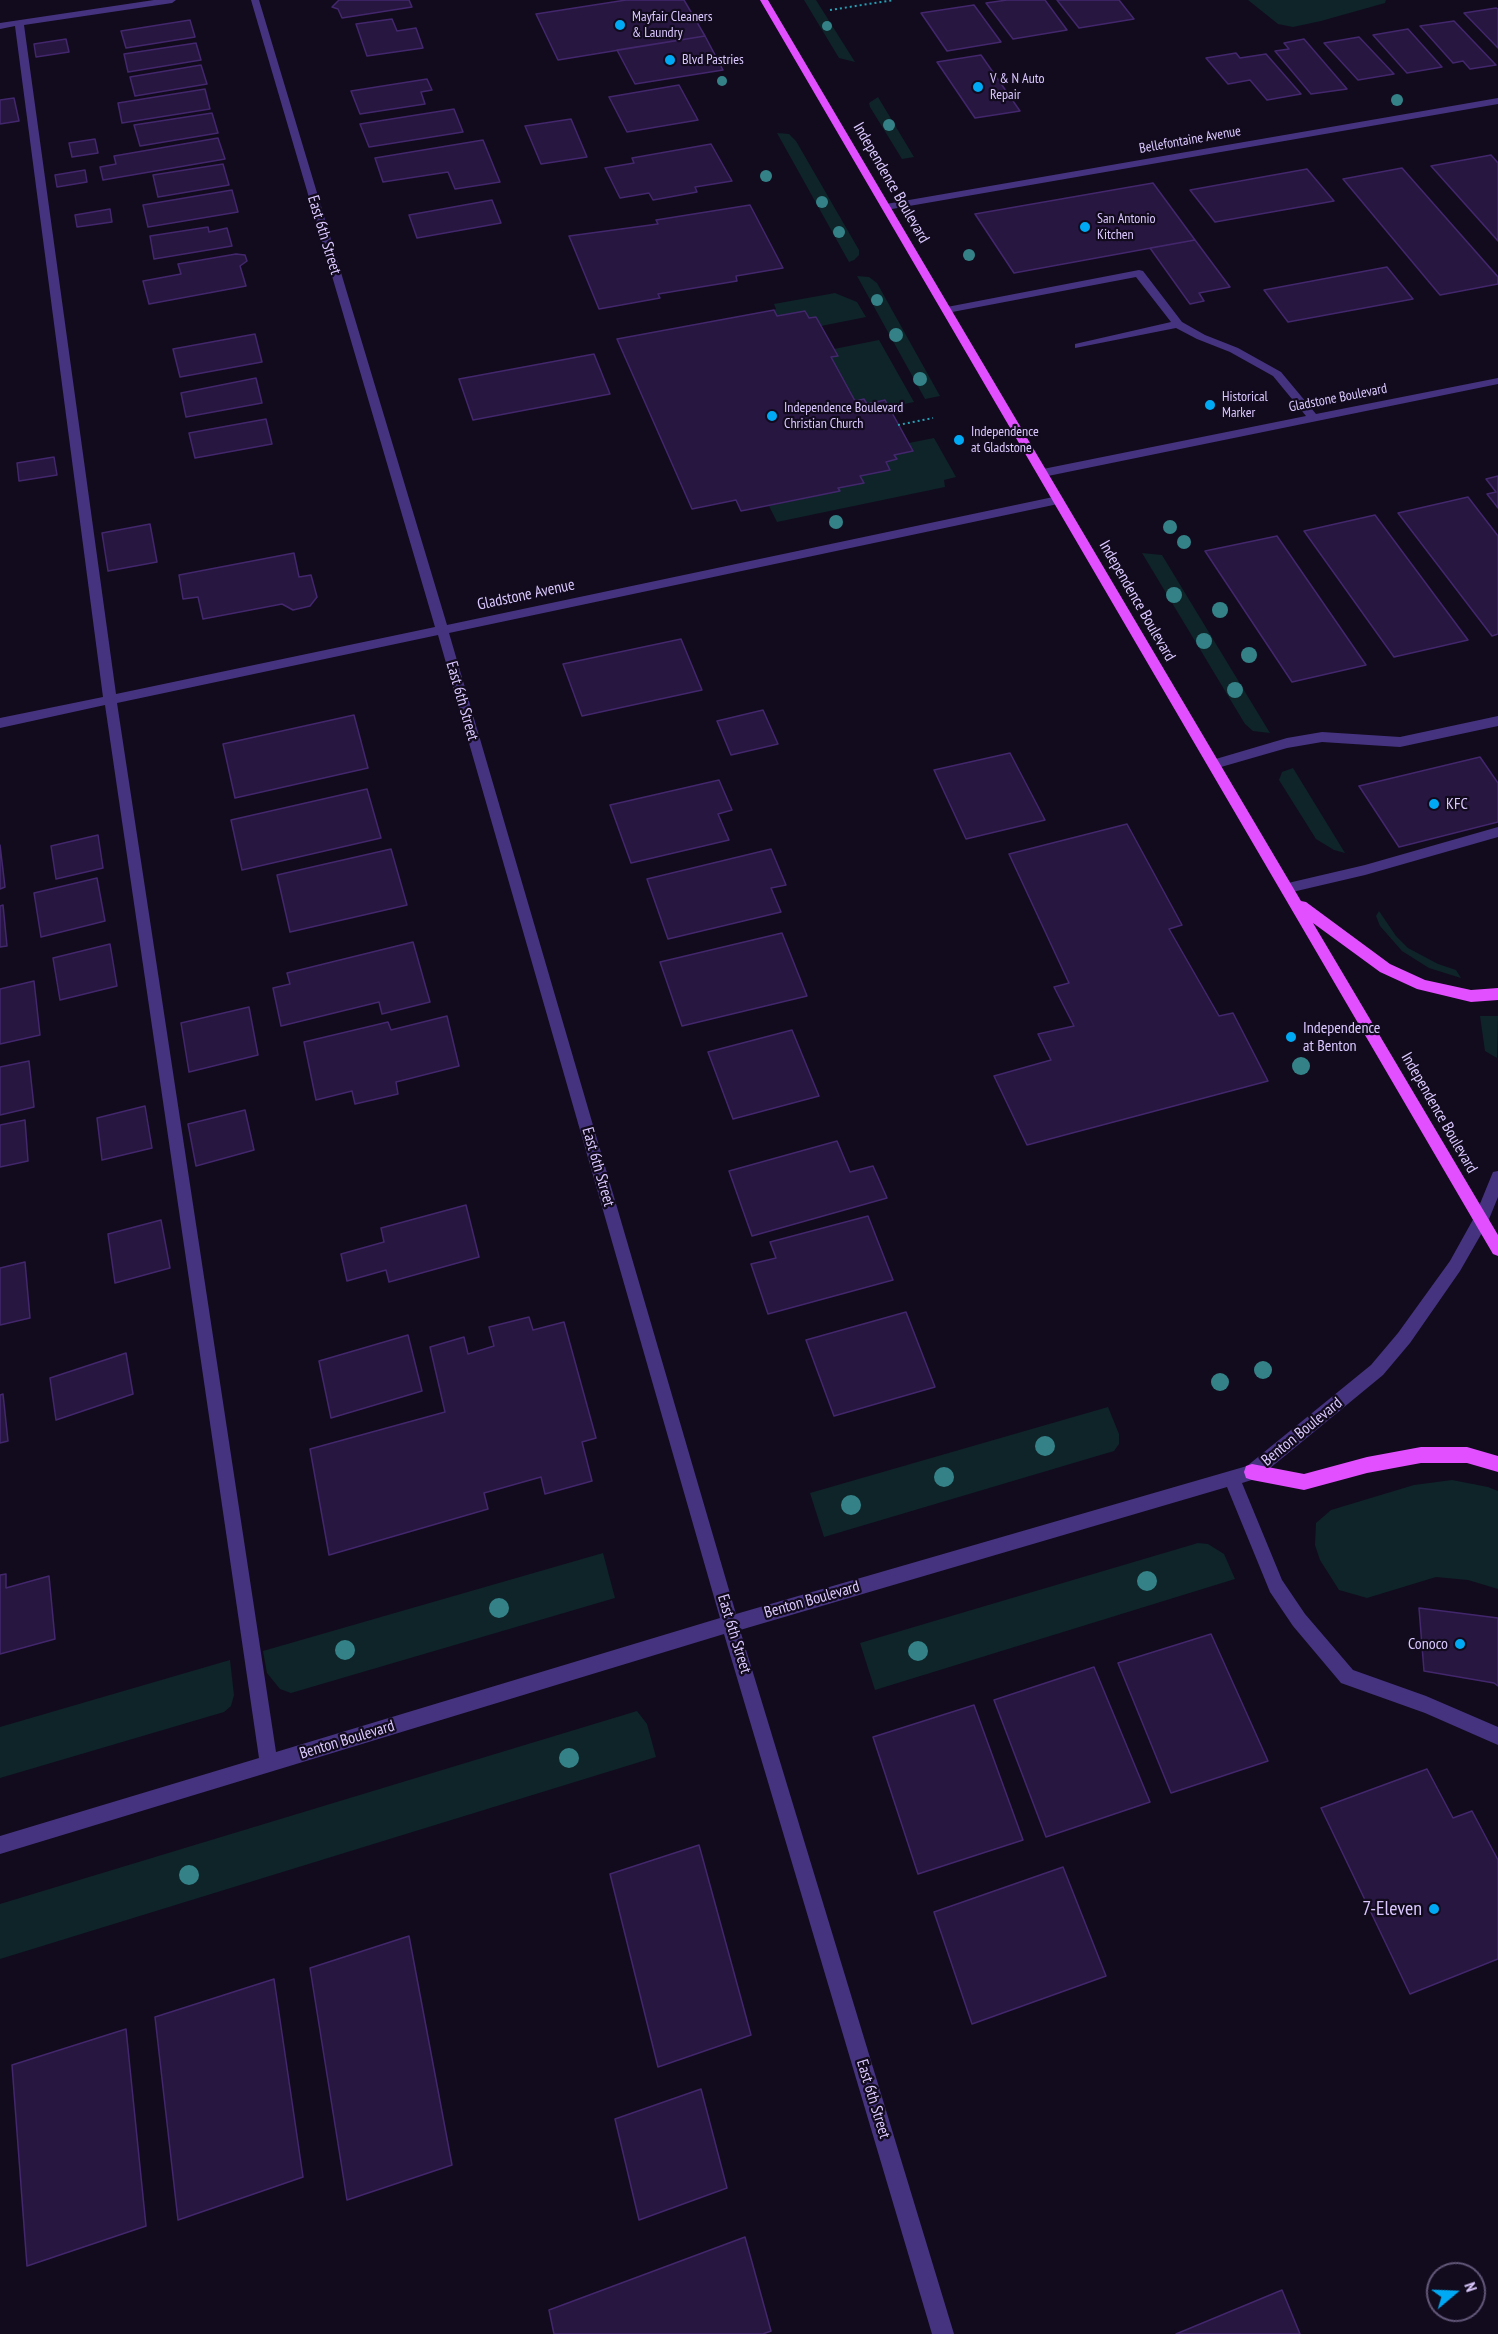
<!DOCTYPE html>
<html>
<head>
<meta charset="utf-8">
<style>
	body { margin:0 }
	#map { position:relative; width:1498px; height:2334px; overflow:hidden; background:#120b1e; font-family:"PT Sans Narrow",sans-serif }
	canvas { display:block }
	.north { position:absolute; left:1426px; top:2262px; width:60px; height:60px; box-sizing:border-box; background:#120b1e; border:2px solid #625778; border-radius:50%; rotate:71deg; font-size:16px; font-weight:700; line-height:24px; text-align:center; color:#dac8ff }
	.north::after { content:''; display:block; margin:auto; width:21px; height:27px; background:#00a9f3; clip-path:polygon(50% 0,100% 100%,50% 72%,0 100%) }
</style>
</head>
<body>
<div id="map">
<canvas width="1498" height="2334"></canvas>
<div class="north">N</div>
</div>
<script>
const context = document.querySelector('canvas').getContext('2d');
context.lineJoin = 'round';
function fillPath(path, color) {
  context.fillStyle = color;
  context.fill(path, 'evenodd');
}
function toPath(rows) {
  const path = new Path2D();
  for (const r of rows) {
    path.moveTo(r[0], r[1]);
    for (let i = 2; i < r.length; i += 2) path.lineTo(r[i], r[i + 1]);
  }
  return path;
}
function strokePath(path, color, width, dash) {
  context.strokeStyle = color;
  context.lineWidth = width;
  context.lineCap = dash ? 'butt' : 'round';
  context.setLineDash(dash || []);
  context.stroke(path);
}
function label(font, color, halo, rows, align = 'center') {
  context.font = font + ' "PT Sans Narrow",sans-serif';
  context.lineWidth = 4.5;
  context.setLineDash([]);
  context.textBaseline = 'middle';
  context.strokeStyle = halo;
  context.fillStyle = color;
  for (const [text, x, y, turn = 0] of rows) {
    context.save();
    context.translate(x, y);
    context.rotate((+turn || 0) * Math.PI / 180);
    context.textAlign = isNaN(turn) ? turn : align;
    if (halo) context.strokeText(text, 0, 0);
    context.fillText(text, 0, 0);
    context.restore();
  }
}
fillPath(toPath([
	[804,0,816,0,855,62,839,58],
	[1248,0,1386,0,1385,3,1321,21,1293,27,1278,24],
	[878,97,914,157,902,159,870,107,869,103],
	[777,133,789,134,796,141,859,250,859,255,854,260,849,262],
	[857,276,869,277,877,283,940,396,925,399],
	[835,293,857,302,866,317,821,326,816,317,809,318,805,311,777,316,774,310,776,309,774,304],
	[879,340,914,402,889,407,855,401,831,357,838,356,834,349],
	[934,438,956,477,944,480,945,487,777,522,769,506,839,491,838,488,863,482,860,476,886,462,896,459,894,455,913,451,909,443],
	[1142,553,1162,555,1270,733,1253,731,1245,724],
	[1293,768,1345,853,1334,850,1316,839,1279,780,1282,772],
	[1379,911,1396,936,1408,948,1438,964,1456,970,1461,978,1429,968,1402,951,1380,926,1376,916],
	[1480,1016,1498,1016,1497,1058,1485,1051],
	[1108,1407,1119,1434,1119,1444,1114,1451,824,1537,810,1493],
	[1452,1480,1488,1487,1498,1491,1498,1589,1468,1580,1436,1577,1367,1598,1339,1590,1320,1560,1315,1545,1316,1523,1331,1510,1414,1485],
	[1198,1543,1208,1544,1224,1554,1235,1579,875,1690,860,1643],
	[603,1553,615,1598,291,1693,280,1689,267,1673,263,1651],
	[230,1660,234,1695,231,1706,224,1712,0,1778,0,1727],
	[637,1711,647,1724,656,1757,0,1959,0,1904]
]), '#0e2429');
const building = toPath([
	[339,0,409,0,412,7,342,18,338,9,332,7,339,0],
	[626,0,684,0,705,36,558,60,536,14,626,0],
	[1007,0,1045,0,1067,30,1013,39,986,3,1007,0],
	[1057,0,1119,0,1134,19,1079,28,1057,0],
	[974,5,1001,42,947,51,921,13,974,5],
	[1496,8,1498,9,1498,48,1464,13,1496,8],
	[392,19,397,31,416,28,423,48,367,56,356,24,392,19],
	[190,20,195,37,126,48,121,31,190,20],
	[1454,21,1496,65,1470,69,1463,61,1453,63,1420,26,1454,21],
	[1408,29,1442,67,1407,73,1373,35,1408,29],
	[705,36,723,70,635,84,617,50,705,36],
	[1359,37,1394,74,1358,80,1324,43,1359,37],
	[66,39,69,52,36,57,34,44,66,39],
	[1304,39,1347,89,1311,94,1275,51,1289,49,1284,43,1304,39],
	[196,43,201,60,128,72,124,54,196,43],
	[1236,53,1240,58,1266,54,1301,94,1267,100,1250,80,1228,84,1206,58,1236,53],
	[981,55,1020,111,975,118,937,62,981,55],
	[201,65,207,84,135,96,130,77,201,65],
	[427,79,432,90,421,92,425,104,360,114,351,91,427,79],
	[679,85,698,120,627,132,609,97,679,85],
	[205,89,210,109,122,123,118,103,205,89],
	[14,98,19,121,0,124,0,100,14,98],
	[454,109,463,132,369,147,360,124,454,109],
	[212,113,218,133,140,146,134,125,212,113],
	[571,119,587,157,541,164,525,126,571,119],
	[218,138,225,159,103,180,100,167,116,164,114,156,218,138],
	[95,139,98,153,72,157,69,143,95,139],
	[483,140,500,182,455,189,448,172,383,182,375,158,483,140],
	[711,144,732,181,695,187,697,192,653,200,649,193,620,198,605,168,634,163,632,158,711,144],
	[1491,155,1498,163,1498,241,1431,166,1491,155],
	[223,164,229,185,158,197,153,175,223,164],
	[1402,168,1498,277,1498,284,1440,295,1343,179,1402,168],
	[1307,169,1334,201,1215,222,1190,190,1307,169],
	[85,170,87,182,57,187,55,175,85,170],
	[1153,183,1195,240,1014,273,975,214,1153,183],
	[232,190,238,212,148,227,143,205,232,190],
	[492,200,501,223,417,238,409,215,492,200],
	[750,205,783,268,736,276,737,281,658,294,660,298,599,309,569,236,658,224,656,220,750,205],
	[110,209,112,222,77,227,75,215,110,209],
	[208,227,209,232,227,228,232,246,154,259,150,236,208,227],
	[1195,240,1230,287,1199,293,1204,301,1190,304,1150,248,1195,240],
	[236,254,245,255,247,261,240,266,246,286,149,304,143,281,181,274,178,264,236,254],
	[1387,267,1413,299,1288,322,1264,290,1387,267],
	[774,310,777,316,805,311,809,318,816,317,838,356,831,357,855,401,864,399,867,404,885,400,913,451,894,455,897,459,886,462,890,470,860,476,864,483,838,488,840,491,741,511,736,500,692,509,617,339,774,310],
	[255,334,262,362,180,377,173,349,255,334],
	[594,354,610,394,473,420,459,379,594,354],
	[256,378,262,403,186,417,181,393,256,378],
	[266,419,272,444,195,458,189,433,266,419],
	[54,457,57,475,19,481,17,463,54,457],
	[1498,476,1498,508,1487,494,1496,492,1486,479,1498,476],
	[1468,497,1498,536,1498,634,1492,636,1398,513,1468,497],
	[1375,515,1468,640,1394,657,1304,531,1375,515],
	[150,524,157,562,108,571,102,533,150,524],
	[1277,536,1366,665,1292,682,1205,551,1277,536],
	[294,553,299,577,311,575,317,597,310,606,293,610,282,604,203,619,198,597,183,599,179,575,294,553],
	[681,639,702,690,582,716,563,664,681,639],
	[763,710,778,744,731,755,717,721,763,710],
	[354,715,368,768,235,798,223,744,354,715],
	[1010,753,1045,820,966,839,934,770,1010,753],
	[1480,757,1498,783,1498,822,1399,847,1359,786,1480,757],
	[719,780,732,810,718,814,729,840,631,863,610,805,719,780],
	[367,789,381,838,242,870,231,820,367,789],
	[1127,824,1182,925,1169,929,1219,1016,1233,1013,1268,1081,1027,1145,994,1076,1051,1060,1038,1034,1074,1026,1054,987,1069,983,1009,854,1127,824],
	[98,835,103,868,56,879,51,846,98,835],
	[0,845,5,887,0,889,0,845],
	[391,849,407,905,290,932,277,875,391,849],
	[771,849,786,885,771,888,781,912,668,939,647,879,771,849],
	[97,878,105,921,41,937,34,893,97,878],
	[3,905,7,946,0,947,0,906,3,905],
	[782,933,807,996,682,1026,660,962,782,933],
	[413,942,430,1002,382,1014,379,1002,281,1026,273,988,290,984,287,973,413,942],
	[110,944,117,986,60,1000,53,958,110,944],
	[34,981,40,1035,0,1044,0,989,34,981],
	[249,1007,258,1055,189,1072,181,1023,249,1007],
	[447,1016,459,1066,396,1082,398,1094,355,1104,352,1091,316,1100,304,1042,388,1022,391,1030,447,1016],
	[792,1030,819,1096,733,1119,708,1052,792,1030],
	[29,1061,34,1107,0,1115,0,1067,29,1061],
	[145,1106,152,1148,102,1160,97,1118,145,1106],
	[245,1110,254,1150,196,1166,188,1124,245,1110],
	[25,1120,28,1161,0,1167,0,1125,25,1120],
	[837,1141,850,1172,873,1166,887,1198,752,1236,729,1171,837,1141],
	[466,1205,479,1257,389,1282,386,1270,347,1281,341,1254,384,1242,381,1228,466,1205],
	[868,1216,893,1280,768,1314,751,1264,776,1258,770,1242,868,1216],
	[161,1220,170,1268,115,1283,108,1234,161,1220],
	[25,1262,30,1318,0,1325,0,1268,25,1262],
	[906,1312,935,1387,834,1416,806,1340,906,1312],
	[529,1317,533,1330,564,1322,596,1438,582,1442,592,1481,545,1494,541,1477,484,1493,488,1509,329,1555,310,1449,445,1412,430,1347,464,1337,468,1354,494,1346,489,1327,529,1317],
	[408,1335,422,1391,331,1418,319,1361,408,1335],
	[126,1353,133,1394,56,1420,50,1378,126,1353],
	[3,1394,8,1441,0,1443,0,1395,3,1394],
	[6,1574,6,1588,49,1576,55,1639,0,1654,0,1575,6,1574],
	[1419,1608,1498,1618,1498,1686,1494,1683,1424,1671,1419,1608],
	[1211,1634,1268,1761,1171,1793,1118,1663,1211,1634],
	[1094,1667,1150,1802,1046,1837,994,1700,1094,1667],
	[974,1705,1023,1840,918,1874,873,1737,974,1705],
	[1427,1769,1453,1818,1472,1811,1498,1860,1498,1959,1410,1994,1321,1808,1427,1769],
	[699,1845,751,2035,658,2067,610,1874,699,1845],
	[1063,1867,1106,1976,972,2024,934,1912,1063,1867],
	[409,1936,452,2165,347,2200,310,1968,409,1936],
	[274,1979,303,2177,178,2220,155,2017,274,1979],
	[126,2029,146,2226,27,2266,12,2065,126,2029],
	[701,2089,727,2188,639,2220,615,2119,701,2089],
	[745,2237,771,2331,763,2334,554,2334,549,2310,745,2237],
	[1282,2290,1300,2334,1176,2334,1282,2290]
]);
fillPath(building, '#271640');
strokePath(building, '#43276d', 1.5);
strokePath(toPath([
	[830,10,894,0],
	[898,425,933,418]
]), '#27a0b4', 2, [2, 3]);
fillPath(toPath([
	[154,0,176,0,172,3,24,25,116,694,435,627,251,0,259,0,447,625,1058,496,1064,500,1058,504,449,633,736,1614,1247,1466,1371,1365,1398,1333,1450,1261,1475,1216,1493,1172,1498,1171,1498,1197,1487,1224,1460,1271,1410,1343,1383,1375,1258,1478,1242,1483,1282,1580,1305,1614,1353,1670,1426,1696,1498,1727,1498,1745,1425,1713,1341,1683,1293,1626,1270,1592,1227,1487,740,1630,954,2334,932,2334,724,1634,0,1854,0,1836,259,1758,105,705,0,728,0,718,103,697,15,26,0,29,0,23,154,0],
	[438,635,720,1618,276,1752,117,703,438,635],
	[1498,98,1498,104,886,210,881,207,886,204,1498,98],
	[1139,270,1143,271,1182,322,1205,335,1238,348,1281,372,1316,414,1498,378,1498,384,1043,477,1039,476,1039,470,1043,469,1306,416,1273,376,1230,352,1197,339,1176,328,1075,348,1075,344,1171,322,1136,277,947,313,942,310,947,307,1139,270],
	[1498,716,1498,726,1400,747,1322,742,1287,748,1214,769,1208,764,1209,761,1287,738,1322,732,1400,737,1498,716],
	[1498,827,1498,837,1365,875,1288,893,1281,888,1288,883,1365,865,1498,827]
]), '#463380');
fillPath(toPath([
	[760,0,768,0,1301,901,1306,902,1390,964,1425,980,1471,990,1498,988,1498,1000,1471,1002,1417,989,1380,972,1313,923,1498,1235,1498,1256,1493,1254,760,0],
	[1421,1447,1467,1447,1498,1456,1498,1472,1467,1463,1421,1463,1367,1473,1304,1490,1252,1480,1246,1478,1244,1472,1246,1466,1252,1464,1304,1474,1367,1457,1421,1447]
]), '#e14fff');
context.fillStyle = '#348287';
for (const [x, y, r] of [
	[827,26,5],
	[722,81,5],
	[1397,100,6],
	[889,125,6],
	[766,176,6],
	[822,202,6],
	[839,232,6],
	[969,255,6],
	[877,300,6],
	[896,335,7],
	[920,379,7],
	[836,522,7],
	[1170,527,7],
	[1184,542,7],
	[1174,595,8],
	[1220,610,8],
	[1204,641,8],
	[1249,655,8],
	[1235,690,8],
	[1301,1066,9],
	[1263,1370,9],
	[1220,1382,9],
	[1045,1446,10],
	[944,1477,10],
	[851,1505,10],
	[1147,1581,10],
	[499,1608,10],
	[345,1650,10],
	[918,1651,10],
	[569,1758,10],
	[189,1875,10]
]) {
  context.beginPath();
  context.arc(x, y, r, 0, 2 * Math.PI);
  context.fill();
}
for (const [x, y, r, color] of [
	[620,25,6,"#00a9f3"],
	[670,60,6,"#00a9f3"],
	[978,87,6,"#00a9f3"],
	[1085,227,6,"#00a9f3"],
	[1210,405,6,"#00a9f3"],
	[772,416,6,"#00a9f3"],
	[959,440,6,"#00a9f3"],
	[1434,804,6,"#00a9f3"],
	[1291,1037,6,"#00a9f3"],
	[1460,1644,6,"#00a9f3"],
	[1434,1909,6,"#00a9f3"]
]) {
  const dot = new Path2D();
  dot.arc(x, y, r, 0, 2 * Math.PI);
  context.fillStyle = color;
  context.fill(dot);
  strokePath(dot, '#120b1e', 2);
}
label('14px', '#dac8ff', '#120b1e', [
	["Mayfair Cleaners",632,17],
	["& Laundry",632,33],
	["Blvd Pastries",682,60],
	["V & N Auto",990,79],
	["Repair",990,95],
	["San Antonio",1097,219],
	["Kitchen",1097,235],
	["Historical",1222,397],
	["Marker",1222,413],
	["Independence Boulevard",784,408],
	["Christian Church",784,424],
	["Independence",971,432],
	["at Gladstone",971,448]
], 'left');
label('14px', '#dac8ff', '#120b1e', [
	["Bellefontaine Avenue",1190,140,-10],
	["Gladstone Boulevard",1338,398,-11]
]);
label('16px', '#dac8ff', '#120b1e', [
	["Independence Boulevard",891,183,60],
	["East 6th Street",324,235,73],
	["Gladstone Avenue",526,595,-12],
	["Independence Boulevard",1137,601,60],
	["East 6th Street",462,701,74],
	["Independence Boulevard",1439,1113,60],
	["East 6th Street",598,1167,74],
	["Benton Boulevard",1302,1432,-39],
	["Benton Boulevard",812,1600,-16],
	["East 6th Street",734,1634,73],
	["Benton Boulevard",347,1740,-17],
	["East 6th Street",873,2099,73]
]);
label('16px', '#dac8ff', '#120b1e', [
	["KFC",1446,804],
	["Independence",1303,1028],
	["at Benton",1303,1046],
	["Conoco",1448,1644,"right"]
], 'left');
label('20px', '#dac8ff', '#120b1e', [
	["7-Eleven",1422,1909]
], 'right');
</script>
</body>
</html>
